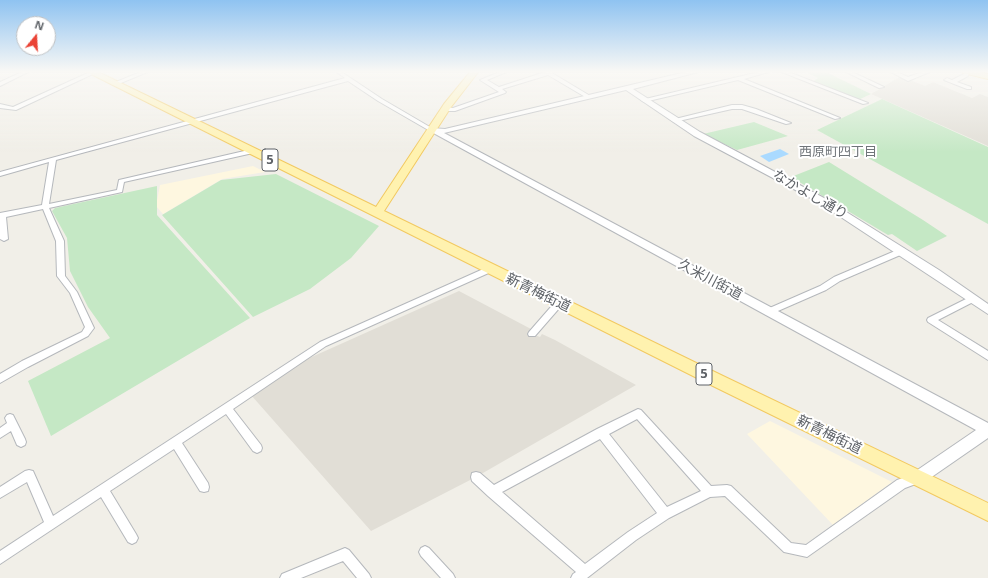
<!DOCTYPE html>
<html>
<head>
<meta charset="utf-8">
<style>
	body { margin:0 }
	#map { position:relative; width:988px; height:578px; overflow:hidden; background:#f1efe8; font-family:"Noto Sans",sans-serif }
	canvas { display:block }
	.north { position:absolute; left:16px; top:16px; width:40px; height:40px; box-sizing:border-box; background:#fff; border:1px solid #bfc1c3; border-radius:50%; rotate:18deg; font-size:11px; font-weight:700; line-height:16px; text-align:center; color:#5f6368 }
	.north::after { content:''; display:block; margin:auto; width:14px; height:18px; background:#ea4335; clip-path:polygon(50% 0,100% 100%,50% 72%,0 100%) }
</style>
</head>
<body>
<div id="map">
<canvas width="988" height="578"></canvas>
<div class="north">N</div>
</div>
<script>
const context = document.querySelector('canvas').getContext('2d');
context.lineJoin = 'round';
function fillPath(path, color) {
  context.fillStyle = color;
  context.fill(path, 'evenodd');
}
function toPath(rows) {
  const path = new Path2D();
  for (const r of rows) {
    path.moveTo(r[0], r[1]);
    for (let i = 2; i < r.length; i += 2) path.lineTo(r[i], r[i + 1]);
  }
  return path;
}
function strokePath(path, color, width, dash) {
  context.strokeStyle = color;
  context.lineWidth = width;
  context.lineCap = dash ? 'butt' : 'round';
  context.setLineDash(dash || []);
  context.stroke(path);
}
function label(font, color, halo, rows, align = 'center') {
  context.font = font + ' "Noto Sans","Noto Sans JP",sans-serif';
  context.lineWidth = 4;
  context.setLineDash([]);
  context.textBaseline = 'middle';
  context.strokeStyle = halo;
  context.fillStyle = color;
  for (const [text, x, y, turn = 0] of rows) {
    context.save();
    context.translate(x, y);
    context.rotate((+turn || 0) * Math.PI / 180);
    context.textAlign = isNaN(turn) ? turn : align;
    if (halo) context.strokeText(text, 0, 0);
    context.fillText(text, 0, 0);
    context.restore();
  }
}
fillPath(toPath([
	[253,166,265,172,222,179,163,214,156,206,160,185],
	[770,421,892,482,833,525,747,434]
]), '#fef7e0');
fillPath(toPath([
	[901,76,925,86,933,82,972,98,980,94,988,97,988,146,871,94],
	[459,291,531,329,529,331,532,334,540,337,542,334,555,340,636,385,476,477,371,531,251,395,305,360]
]), '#e1ded6');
fillPath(toPath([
	[804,71,824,71,871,94,858,100,812,82,818,78],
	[882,99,988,147,988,224,817,130],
	[754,122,788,136,737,150,703,134],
	[829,162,923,220,947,236,917,251,892,234,888,235,791,177],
	[276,174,379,226,351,258,310,289,253,317,162,215,221,180],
	[157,186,157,215,250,318,51,436,28,381,110,338,88,307,70,271,67,238,52,211,55,208]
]), '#c5e8c5');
fillPath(toPath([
	[780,149,789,154,769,162,760,156]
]), '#aadaff');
const minor = toPath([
	[24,71,30,71,0,86,0,82,24,71],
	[143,71,150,71,116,85,111,84,143,71],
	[335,71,340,71,382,99,435,130,430,131,378,101,348,81,56,160,49,204,117,190,119,180,253,149,256,151,253,153,124,182,122,192,49,208,64,241,65,276,77,292,94,328,88,336,28,367,0,383,0,374,22,361,82,332,85,327,70,293,57,276,56,241,43,209,6,217,8,239,4,241,0,239,0,213,42,205,49,162,0,176,0,172,345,78,335,71],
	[502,71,509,71,487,80,499,87,545,72,545,71,556,71,552,73,592,97,587,98,548,75,502,89,506,92,505,93,455,111,445,111,442,109,445,107,453,108,499,92,480,80,502,71],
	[763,71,772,71,744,79,840,118,835,119,738,80,644,102,641,100,763,71],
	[779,71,786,71,868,103,863,104,779,71],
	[844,71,850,71,884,87,879,88,844,71],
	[889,71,895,71,908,77,925,71,932,71,908,81,889,71],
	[965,71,970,71,968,76,957,82,971,87,971,89,967,89,944,80,947,78,952,80,964,74,965,71],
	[90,72,95,73,16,110,0,108,0,104,13,107,90,72],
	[732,105,742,105,756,109,791,123,786,124,742,109,732,109,674,122,671,120,732,105],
	[902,248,905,249,906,251,905,253,840,281,826,290,771,314,768,315,765,314,764,312,765,310,820,286,834,277,902,248],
	[490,266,493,267,494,269,493,271,326,346,233,409,261,445,262,448,261,451,257,453,253,451,226,414,182,443,208,483,209,487,208,491,204,492,200,491,174,449,110,491,136,534,138,538,136,542,132,544,128,542,101,497,0,564,0,551,44,522,27,482,0,498,0,487,25,471,29,470,33,471,53,516,320,342,490,266],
	[972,296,975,297,976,299,975,301,938,320,988,351,988,360,928,322,927,320,928,318,972,296],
	[559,300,562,301,563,303,562,305,535,336,529,336,528,334,529,332,556,301,559,300],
	[638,409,641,410,711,486,727,485,731,486,791,543,806,545,897,480,917,473,921,474,922,478,921,482,905,488,807,557,784,552,725,496,710,497,669,518,636,540,587,578,571,578,573,574,576,572,488,496,472,481,471,477,472,473,476,472,480,473,494,485,597,429,638,409],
	[637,419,701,491,667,507,609,434,637,419],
	[600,439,657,513,628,532,585,564,502,492,600,439],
	[10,414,13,415,25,439,26,442,25,445,21,447,17,445,11,431,0,438,0,428,7,423,5,418,7,415,10,414],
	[425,546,429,548,453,574,455,578,441,578,421,556,419,552,421,548,425,546],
	[345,548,349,550,369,574,371,578,357,578,343,561,301,578,280,578,282,574,345,548]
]);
const tertiary = toPath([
	[690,71,702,71,633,89,700,132,824,198,939,270,988,304,988,314,818,202,694,136,626,90,444,133,988,423,988,438,923,483,918,485,913,483,911,478,913,473,976,430,428,130,432,128,445,129,690,71]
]);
const primary = toPath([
	[85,71,96,71,376,207,444,104,471,71,479,71,451,107,384,211,723,376,988,503,988,521,713,386,85,71],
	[962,71,976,71,988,74,988,79,963,73,962,71]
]);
strokePath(minor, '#b5b8bc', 2);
strokePath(tertiary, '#b5b8bc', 2);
strokePath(primary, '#f2c960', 2);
fillPath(minor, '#fff');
fillPath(tertiary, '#fff');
fillPath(primary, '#fff2af');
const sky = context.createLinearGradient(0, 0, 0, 152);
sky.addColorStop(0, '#8fc3f1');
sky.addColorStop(0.47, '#f9f8f5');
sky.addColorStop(1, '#f9f8f500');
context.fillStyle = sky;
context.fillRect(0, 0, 988, 152);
label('13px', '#70757a', '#fff', [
	["西原町四丁目",838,152]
]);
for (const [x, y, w] of [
	[270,160,16],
	[704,374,16]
]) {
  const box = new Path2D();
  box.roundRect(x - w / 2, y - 11, w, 22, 3);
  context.fillStyle = '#fff';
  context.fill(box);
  strokePath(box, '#5f6368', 1);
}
label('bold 13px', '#5f6368', null, [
	["5",270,160],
	["5",704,374]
]);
label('14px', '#5f6368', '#fff', [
	["なかよし通り",810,195,30],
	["久米川街道",710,280,28],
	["新青梅街道",538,293,26],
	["新青梅街道",829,435,26]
]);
</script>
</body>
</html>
